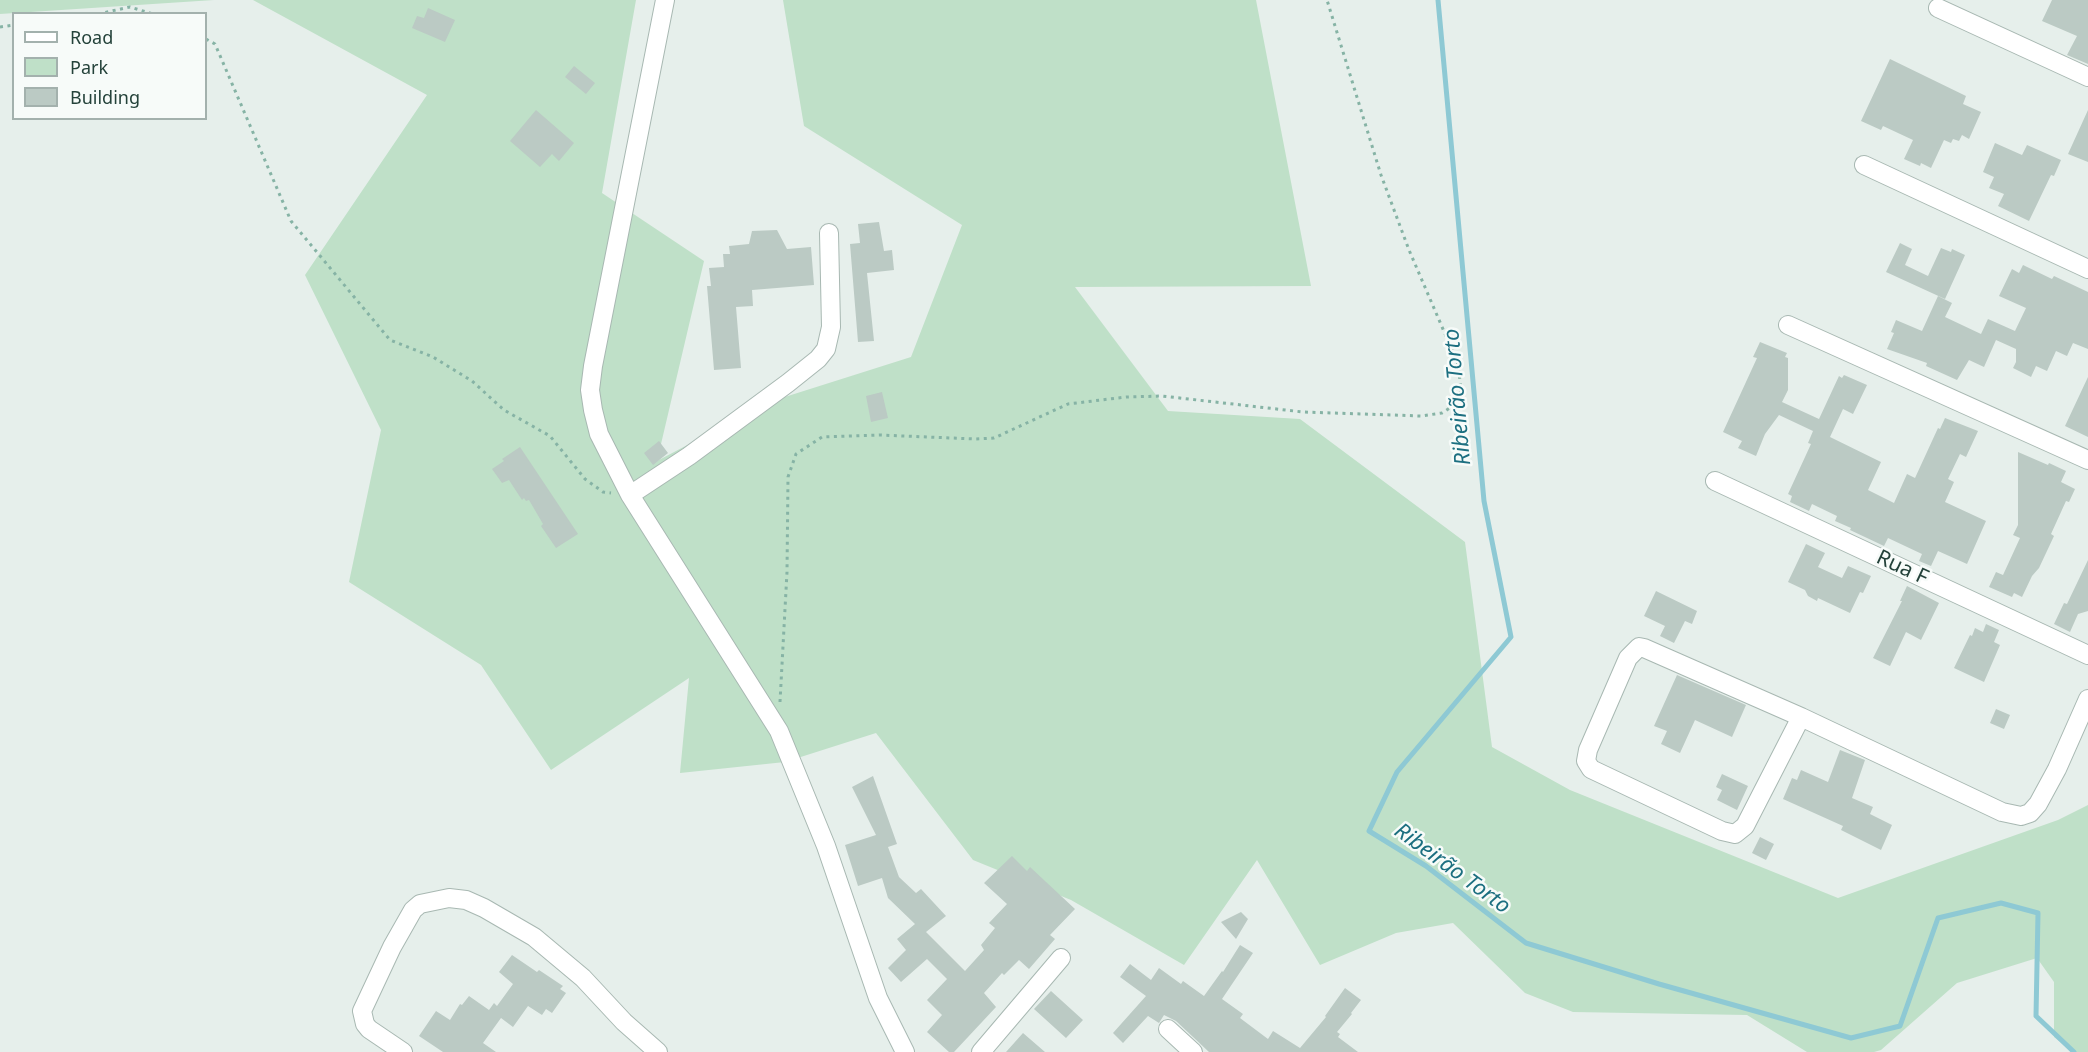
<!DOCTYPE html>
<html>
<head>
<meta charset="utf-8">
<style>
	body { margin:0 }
	#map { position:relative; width:2088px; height:1052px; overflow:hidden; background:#e6efeb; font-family:"Noto Sans",sans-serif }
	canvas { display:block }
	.legend { position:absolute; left:12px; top:12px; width:195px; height:108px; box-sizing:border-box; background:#f7fbf9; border:2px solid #a3b1ad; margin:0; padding:8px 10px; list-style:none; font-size:18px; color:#24423a }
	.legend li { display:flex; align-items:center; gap:12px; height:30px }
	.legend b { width:30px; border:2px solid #a3b1ad }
</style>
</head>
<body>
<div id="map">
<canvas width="2088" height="1052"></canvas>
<ul class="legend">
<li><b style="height:8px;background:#fff"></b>Road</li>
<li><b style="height:16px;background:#bfe0c8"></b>Park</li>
<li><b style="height:16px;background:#bbcac4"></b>Building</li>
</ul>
</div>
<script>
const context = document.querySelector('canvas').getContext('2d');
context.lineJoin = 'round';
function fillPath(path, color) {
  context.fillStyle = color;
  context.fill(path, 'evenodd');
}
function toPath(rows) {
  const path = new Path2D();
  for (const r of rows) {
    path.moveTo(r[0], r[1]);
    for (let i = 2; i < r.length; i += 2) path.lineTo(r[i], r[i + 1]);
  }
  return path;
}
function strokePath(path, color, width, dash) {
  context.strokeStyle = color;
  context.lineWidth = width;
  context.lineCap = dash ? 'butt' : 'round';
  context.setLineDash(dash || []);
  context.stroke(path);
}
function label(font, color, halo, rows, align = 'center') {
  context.font = font + ' "Noto Sans",sans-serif';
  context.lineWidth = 5;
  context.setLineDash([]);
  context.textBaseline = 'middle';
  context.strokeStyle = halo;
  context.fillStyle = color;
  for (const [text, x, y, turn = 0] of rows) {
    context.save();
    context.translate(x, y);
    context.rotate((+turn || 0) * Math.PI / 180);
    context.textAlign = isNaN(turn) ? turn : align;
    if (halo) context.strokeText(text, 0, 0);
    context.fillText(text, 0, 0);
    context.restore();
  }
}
fillPath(toPath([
	[0,0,214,0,0,14],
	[253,0,636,0,602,193,704,261,657,461,769,402,911,357,962,225,804,126,783,0,1256,0,1311,286,1075,287,1168,411,1300,419,1465,542,1492,747,1570,790,1838,898,2058,820,2088,805,2088,1052,2073,1052,2054,1037,2054,982,2037,958,1957,983,1881,1050,1874,1052,1807,1052,1747,1015,1573,1012,1525,993,1453,923,1396,933,1320,965,1257,860,1184,965,1071,900,973,860,876,733,785,762,680,773,689,678,551,770,481,665,349,582,381,430,305,275,427,95]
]), '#bfe0c8');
strokePath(toPath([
	[1438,0,1484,501,1511,637,1397,772,1369,831,1426,866,1526,943,1659,984,1851,1038,1900,1026,1938,918,2001,903,2038,913,2036,1016,2074,1052]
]), '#8ec9d4', 5);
fillPath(toPath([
	[2052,0,2088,0,2088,64,2067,55,2077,36,2042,21],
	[428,8,455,20,445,42,412,28,417,16,424,18],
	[1890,59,1966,96,1963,104,1981,112,1969,139,1962,135,1959,141,1953,139,1951,143,1944,140,1931,168,1921,163,1920,166,1904,159,1913,140,1883,126,1881,130,1861,121],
	[574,66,595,83,586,94,565,77],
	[536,110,574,143,559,161,552,154,540,167,510,141],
	[2088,110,2088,162,2068,154],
	[1995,143,2022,155,2027,145,2061,160,2054,176,2051,175,2029,221,1998,206,2004,194,1989,188,1994,177,1983,172],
	[879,222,884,251,892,250,894,270,867,273,874,341,858,342,850,244,860,243,858,224],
	[777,230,787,249,811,247,814,285,752,290,753,306,736,307,741,368,714,370,707,286,711,286,709,268,724,267,723,254,730,254,729,246,749,244,752,231],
	[1900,243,1912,249,1905,265,1928,276,1941,248,1951,252,1952,249,1965,255,1945,299,1886,272],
	[2023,265,2052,279,2054,276,2088,292,2088,349,2073,343,2067,356,2056,351,2047,371,2036,366,2031,377,2013,368,2016,362,2016,349,1996,340,1984,367,1969,360,1957,380,1926,366,1927,363,1887,349,1894,333,1891,332,1896,320,1922,331,1938,296,1952,303,1945,317,1981,334,1988,319,2015,331,2026,308,1999,296,2012,269,2019,273],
	[1760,342,1787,353,1785,357,1788,358,1788,390,1782,402,1819,419,1839,376,1842,378,1844,375,1867,385,1853,414,1843,409,1830,437,1881,462,1868,490,1894,503,1907,474,1915,478,1938,428,1940,429,1945,418,1978,431,1966,457,1960,454,1948,479,1954,482,1945,502,1986,521,1967,564,1938,551,1931,566,1919,561,1922,554,1888,538,1884,546,1850,530,1851,528,1835,521,1837,516,1812,504,1809,511,1790,502,1792,496,1788,494,1811,444,1808,443,1813,431,1779,415,1765,434,1756,456,1738,448,1742,441,1723,432,1757,358,1753,357],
	[2088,377,2088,437,2065,426],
	[882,392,888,418,871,422,866,396],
	[659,441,668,453,653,465,644,453],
	[520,447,578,534,556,548,541,526,543,524,529,500,526,501,524,498,522,500,509,480,502,483,492,469,504,461,502,459],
	[2018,452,2048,465,2049,463,2066,471,2061,482,2075,489,2069,502,2066,501,2051,534,2054,536,2039,568,2032,576,2022,597,2014,593,2012,597,1989,587,1996,572,2003,575,2020,538,2013,535,2018,525],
	[1806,544,1825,553,1818,567,1842,578,1848,566,1871,576,1863,593,1860,592,1850,613,1818,598,1817,601,1808,596,1805,590,1788,582],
	[2088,560,2088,611,2078,614,2070,632,2054,624,2064,603,2067,604],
	[1907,586,1939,603,1921,640,1906,632,1890,666,1873,658,1902,601,1900,601],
	[1656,591,1697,611,1692,624,1685,621,1674,643,1660,636,1665,626,1644,616],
	[1986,624,1999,630,1994,642,2000,645,1984,682,1954,668,1970,635,1972,636,1975,628,1983,632],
	[1677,675,1746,705,1732,737,1695,720,1680,753,1661,744,1667,731,1654,726],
	[1996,709,2010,715,2004,729,1990,723],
	[1840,750,1865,760,1852,798,1873,807,1870,814,1892,825,1881,850,1841,830,1843,826,1783,799,1792,778,1797,780,1801,770,1828,782],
	[1722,774,1748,786,1737,810,1717,800,1722,790,1716,787],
	[873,776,897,844,888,847,899,877,916,893,921,889,946,916,926,932,965,971,984,950,981,945,995,928,989,923,1007,904,984,883,1012,856,1027,871,1030,867,1075,909,1050,935,1055,939,1029,969,1019,960,1004,975,1002,973,984,993,996,1007,954,1052,949,1052,927,1032,942,1015,927,1000,947,979,927,959,901,982,888,968,906,950,897,939,915,924,888,898,882,878,858,886,845,845,876,835,852,787],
	[1760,837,1774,844,1766,860,1752,853],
	[1241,912,1248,919,1236,939,1221,922],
	[1240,945,1253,953,1222,999,1243,1014,1240,1018,1268,1039,1273,1031,1300,1048,1326,1017,1325,1016,1345,988,1361,1000,1351,1013,1352,1014,1337,1032,1340,1034,1338,1037,1358,1052,1209,1052,1176,1021,1164,1015,1159,1023,1148,1016,1123,1043,1113,1033,1146,996,1120,977,1130,964,1151,980,1159,968,1181,984,1183,981,1204,996,1222,971,1223,972],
	[512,955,537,972,539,970,563,986,560,989,566,993,552,1013,546,1009,542,1015,528,1006,513,1027,501,1018,483,1043,496,1052,443,1052,419,1036,436,1011,450,1020,460,1004,462,1005,469,996,489,1010,494,1003,497,1006,513,984,499,972],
	[1051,991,1083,1020,1066,1038,1034,1009],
	[1023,1033,1045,1052,1006,1052]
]), '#bbcac4');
const minor = toPath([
	[665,0,593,366,590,390,593,410,599,434,630,495,779,731,826,846,878,998,905,1052],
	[1938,8,2088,77],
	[1864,165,2088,269],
	[1788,325,2088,460],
	[1715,481,2088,655],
	[630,495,689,456,788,383,818,359,826,349,831,327,829,233],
	[1801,717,1745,826,1735,834,1722,831,1591,769,1586,761,1588,750,1628,658,1639,647,1644,648,1801,717,2002,812,2021,816,2030,813,2038,804,2057,769,2088,699],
	[1168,1029,1193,1052],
	[403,1052,369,1029,365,1024,362,1011,392,947,413,910,420,904,449,898,466,900,484,908,534,937,583,978,624,1022,658,1052],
	[981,1052,1061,958]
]);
strokePath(minor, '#a8b8b2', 20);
strokePath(toPath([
	[98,14,130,7,153,14],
	[0,27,14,25],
	[206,39,215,44,291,221,390,340,433,357,472,381,504,410,550,436,585,479,603,492,611,493],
	[780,702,787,572,788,477,796,454,822,437,880,435,975,439,994,438,1068,404,1126,397,1162,396,1303,412,1421,416,1442,413,1456,404,1461,390,1458,364,1409,250,1381,175,1327,0]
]), '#86b3a5', 3, [3, 4.5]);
strokePath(minor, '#fff', 18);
label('21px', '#24423a', '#f7fbf9', [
	["Rua F",1902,568,25]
]);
label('italic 22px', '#1c6f80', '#f7fbf9', [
	["Ribeirão Torto",1458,397,-95],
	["Ribeirão Torto",1452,869,36]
]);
</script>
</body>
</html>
